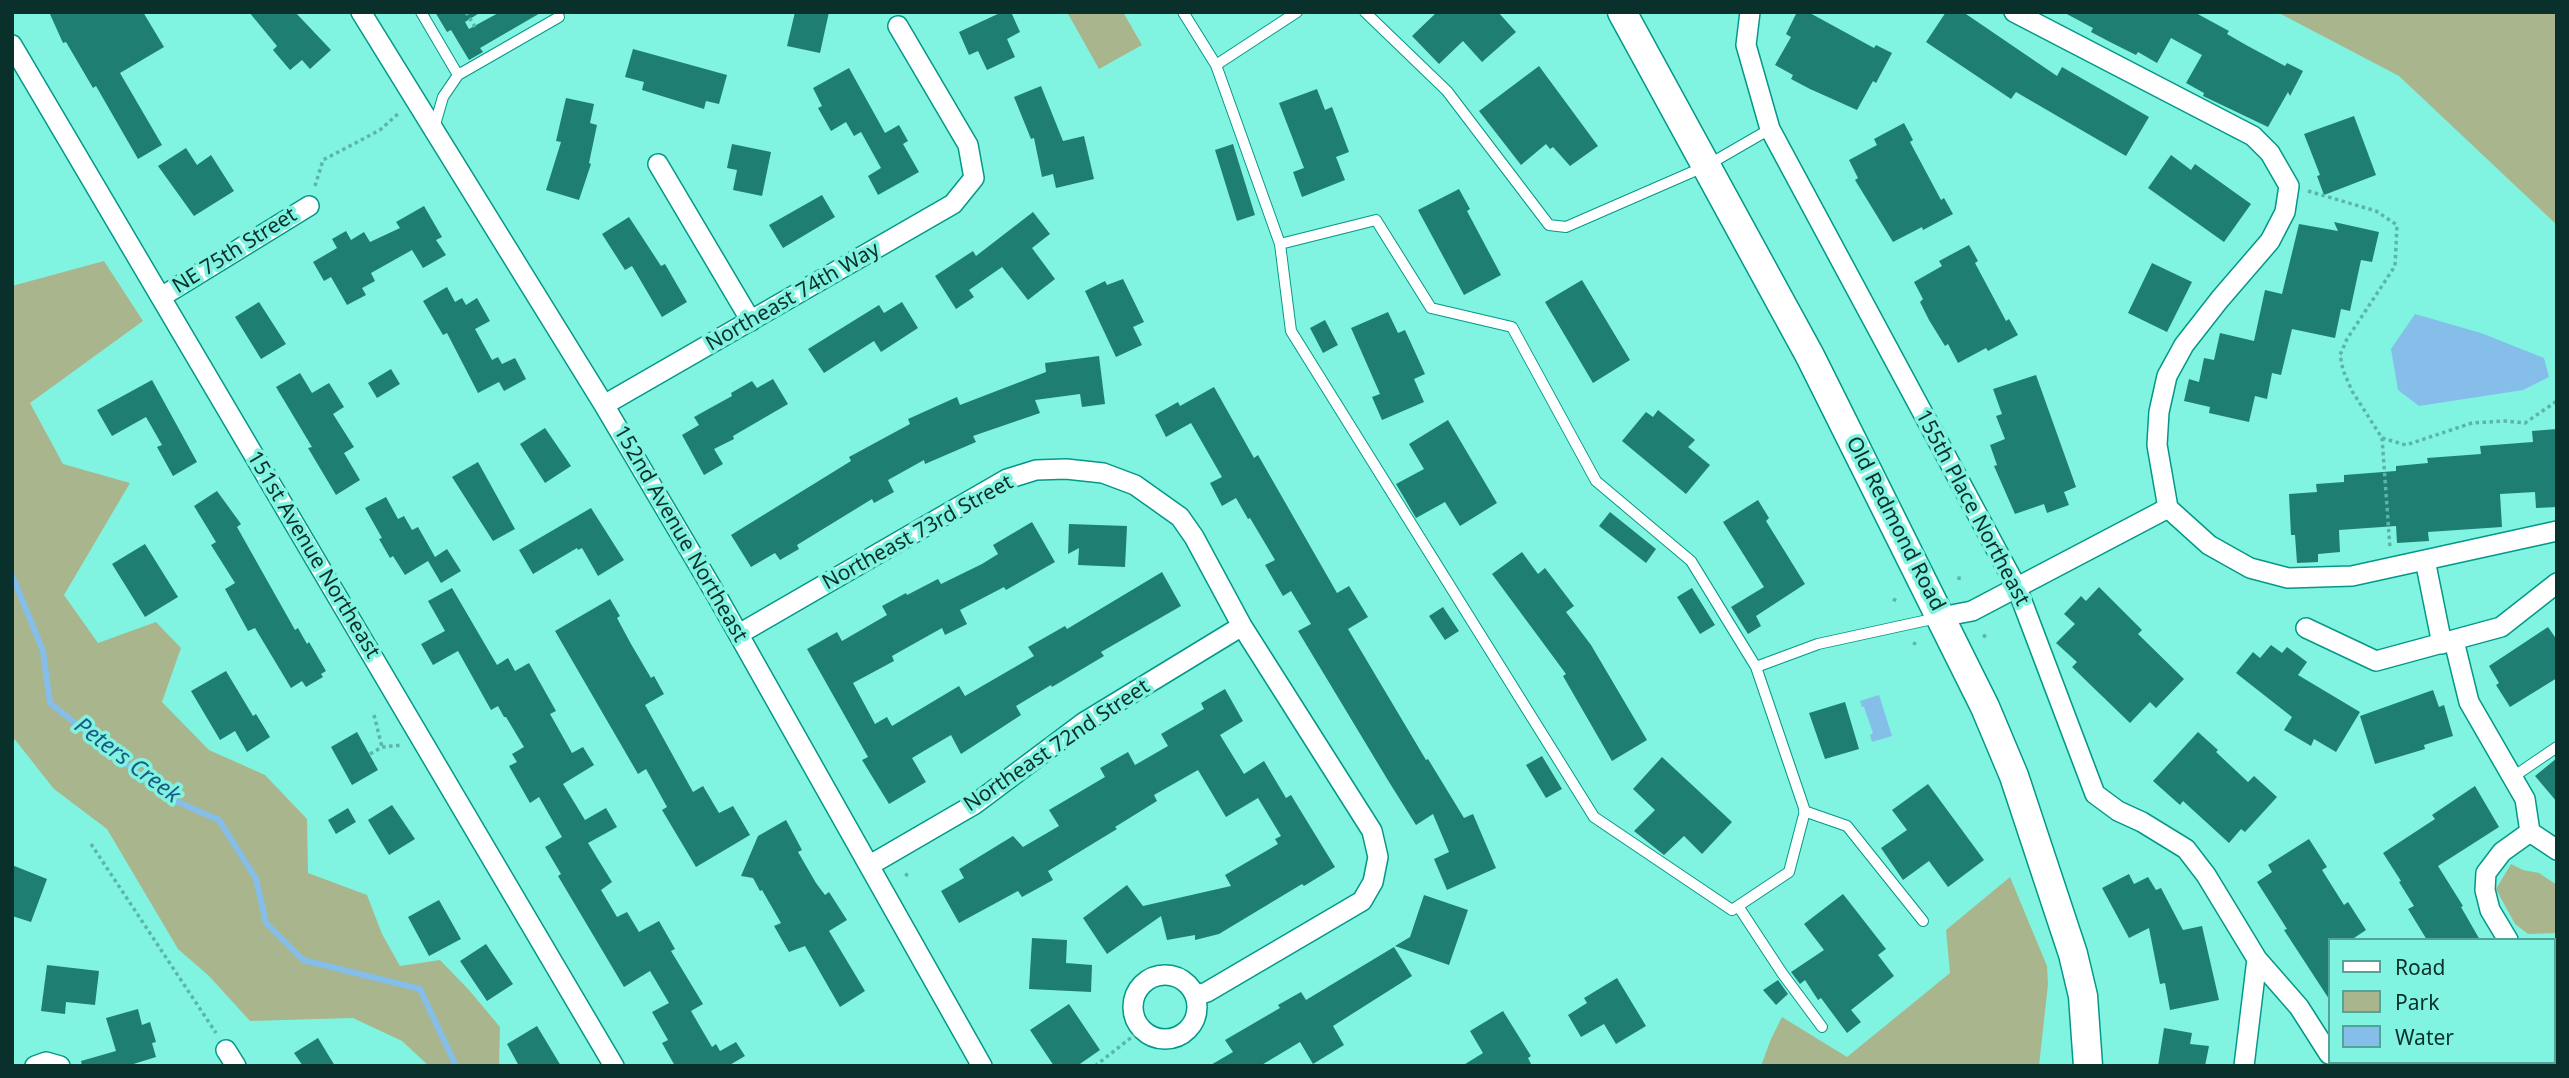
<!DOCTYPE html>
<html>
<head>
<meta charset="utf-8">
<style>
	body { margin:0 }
	#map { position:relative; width:2569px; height:1078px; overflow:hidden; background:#81f3e1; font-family:"Noto Sans",sans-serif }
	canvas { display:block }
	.frame { position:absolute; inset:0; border:14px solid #0a302b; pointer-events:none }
	.legend { position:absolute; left:2328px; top:938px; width:228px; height:126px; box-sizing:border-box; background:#81f3e1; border:2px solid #51a598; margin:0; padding:9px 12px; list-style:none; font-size:21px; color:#0a302b }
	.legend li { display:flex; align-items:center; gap:14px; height:35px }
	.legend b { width:35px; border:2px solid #51a598 }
</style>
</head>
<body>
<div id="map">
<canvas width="2569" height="1078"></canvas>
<div class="frame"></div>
<ul class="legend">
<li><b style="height:9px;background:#fff"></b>Road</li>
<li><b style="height:19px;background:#a9b68d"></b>Park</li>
<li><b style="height:19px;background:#85bee9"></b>Water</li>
</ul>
</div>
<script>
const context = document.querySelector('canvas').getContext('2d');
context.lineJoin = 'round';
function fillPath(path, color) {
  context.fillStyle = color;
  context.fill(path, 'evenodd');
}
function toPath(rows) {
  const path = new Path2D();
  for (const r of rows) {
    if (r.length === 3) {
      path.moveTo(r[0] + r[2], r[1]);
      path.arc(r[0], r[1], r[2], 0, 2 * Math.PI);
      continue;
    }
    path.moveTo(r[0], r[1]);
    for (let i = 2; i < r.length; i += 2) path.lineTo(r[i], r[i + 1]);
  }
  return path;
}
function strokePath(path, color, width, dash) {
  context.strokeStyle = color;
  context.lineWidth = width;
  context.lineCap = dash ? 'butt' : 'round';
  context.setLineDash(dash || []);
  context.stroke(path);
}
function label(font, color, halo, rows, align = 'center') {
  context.font = font + ' "Noto Sans",sans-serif';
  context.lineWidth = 7;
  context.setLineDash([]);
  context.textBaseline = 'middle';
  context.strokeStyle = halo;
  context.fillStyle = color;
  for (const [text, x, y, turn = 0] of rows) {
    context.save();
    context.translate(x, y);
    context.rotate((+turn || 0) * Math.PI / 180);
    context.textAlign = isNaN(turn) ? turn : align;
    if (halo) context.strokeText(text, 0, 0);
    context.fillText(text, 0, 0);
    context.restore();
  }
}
fillPath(toPath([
	[1067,12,1123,12,1142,45,1099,69],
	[2277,12,2557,12,2557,225,2399,76],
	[104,261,143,321,30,403,63,464,130,483,64,595,98,643,156,622,181,648,162,702,209,750,265,775,307,819,308,873,367,895,382,934,400,966,440,960,469,990,500,1027,499,1066,429,1066,402,1041,353,1018,250,1021,209,976,178,949,107,829,54,789,12,736,12,286],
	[2511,864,2523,870,2539,873,2557,885,2557,933,2528,934,2515,924,2496,889],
	[2010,877,2047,966,2048,984,2039,1066,1761,1066,1771,1039,1782,1017,1847,1057,1950,973,1946,930]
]), '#a9b68d');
fillPath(toPath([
	[2415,314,2481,333,2544,358,2549,377,2523,390,2419,406,2398,390,2391,349],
	[1879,695,1892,736,1872,742,1870,735,1873,733,1864,707,1862,707,1860,701]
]), '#85bee9');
strokePath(toPath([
	[12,575,43,651,50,703,169,798,219,820,256,879,266,923,303,960,420,989,456,1066]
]), '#85bee9', 6);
fillPath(toPath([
	[49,12,143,12,164,47,120,73,162,145,138,159,96,86,93,88,66,42,63,43],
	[249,12,295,12,331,50,310,69,302,60,290,70,273,50,277,46],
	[435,12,481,12,465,22,469,29,500,12,542,12,480,48,483,52,469,60,451,30,447,32],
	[795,12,829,12,820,53,787,46],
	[1002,12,1011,12,1020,32,1007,39,1015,57,987,70,978,51,969,55,959,32],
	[1437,12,1498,12,1516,32,1482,62,1463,41,1439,64,1412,36],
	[1797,12,1808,12,1874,48,1876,45,1892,53,1876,83,1873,81,1857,110,1810,89,1791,79,1793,75,1775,65,1791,37,1786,34],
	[1946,12,1963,12,2057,76,2062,67,2149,117,2126,156,2016,92,2011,99,1926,42],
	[2063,12,2194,12,2229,31,2227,34,2246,45,2285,66,2287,63,2303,71,2290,96,2288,92,2268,127,2203,96,2204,93,2186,83,2202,55,2171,38,2157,63,2138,52,2136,55,2110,42,2091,32,2093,28],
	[633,49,727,75,719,104,706,101,704,109,642,90,644,82,625,77],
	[1539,66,1598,146,1570,166,1553,147,1550,149,1546,144,1521,165,1479,111],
	[849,68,885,133,899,125,908,141,903,144,919,172,878,195,868,176,881,168,861,132,854,136,846,122,831,131,818,108,822,106,813,88],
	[1041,86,1063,141,1084,136,1094,179,1056,188,1053,174,1042,177,1034,138,1031,139,1014,97],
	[1317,89,1325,110,1332,107,1349,152,1336,157,1345,180,1302,197,1293,172,1304,168,1279,103],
	[566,98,594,104,590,123,597,125,589,163,591,164,579,200,546,190,561,142,556,141],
	[2354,116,2376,175,2324,195,2317,176,2320,175,2304,134],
	[1904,123,1913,140,1910,142,1941,200,1944,198,1953,214,1923,230,1922,227,1893,242,1855,180,1858,178,1849,160,1877,145,1874,139],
	[732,144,771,152,762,196,733,190,737,170,727,168],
	[1233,144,1255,215,1237,221,1215,150],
	[186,148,197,165,211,155,234,191,194,216,158,166],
	[2171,155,2191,170,2195,164,2251,204,2224,242,2148,188],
	[1459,189,1470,209,1467,211,1501,275,1464,295,1418,210],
	[822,195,835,217,783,248,769,225],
	[424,206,442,237,436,240,446,255,423,268,412,250,371,273,375,281,362,288,366,295,347,305,331,277,324,281,313,262,337,248,332,239,346,231,351,240,364,232,370,242,400,228,396,222],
	[1033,212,1050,234,1032,248,1055,279,1028,300,1002,267,969,290,974,297,956,309,935,276,973,251,976,256],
	[629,217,661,266,665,264,687,302,662,317,632,266,625,270,602,234],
	[2334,222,2379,232,2372,262,2361,260,2350,311,2341,309,2335,338,2292,329,2281,375,2272,373,2267,399,2255,396,2249,422,2209,413,2210,407,2184,401,2189,379,2199,382,2204,358,2214,360,2220,333,2254,341,2265,290,2282,294,2299,224,2338,231],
	[1969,245,1978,261,1975,263,2006,321,2009,319,2018,335,1988,351,1986,348,1958,363,1948,344,1945,346,1929,320,1920,302,1923,299,1914,282,1942,266,1939,261],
	[2152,263,2192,282,2167,332,2128,313],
	[1123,279,1144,322,1133,327,1142,345,1116,357,1085,291,1105,281,1107,285],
	[1582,280,1630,360,1593,383,1545,302],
	[447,287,455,302,462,298,466,305,477,298,490,321,475,329,492,360,498,357,502,364,515,358,526,379,504,391,499,382,478,393,447,333,443,335,423,301],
	[259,302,286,344,261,359,235,317],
	[902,302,918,328,881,352,874,341,824,373,808,349,879,305,884,313],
	[1388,312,1398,333,1405,330,1425,374,1414,379,1424,402,1382,420,1372,397,1380,394,1351,328],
	[1325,320,1338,345,1323,353,1310,328],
	[1099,356,1105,404,1082,407,1080,394,1035,400,1040,413,973,436,976,442,925,464,924,460,888,480,894,492,874,503,872,499,797,545,799,549,780,560,775,553,751,567,731,535,851,461,849,457,910,424,908,419,957,397,960,405,1046,372,1045,363],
	[391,369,400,384,377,398,368,383],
	[300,373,312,393,329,383,344,407,333,414,354,447,344,453,360,480,336,495,308,448,312,447,276,387],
	[2036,375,2076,487,2064,492,2069,505,2047,513,2044,504,2015,514,1994,466,1997,465,1990,445,2005,439,1996,416,2002,414,1993,389],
	[773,379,788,404,733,436,734,439,714,449,723,464,704,475,682,435,699,425,694,417,732,396,731,393,752,381,757,388],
	[152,380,197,462,173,476,157,447,162,445,146,417,112,436,97,410],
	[1214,387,1254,458,1258,455,1337,593,1349,586,1368,617,1348,629,1426,760,1428,759,1464,818,1473,814,1496,868,1447,890,1434,859,1449,852,1433,814,1416,825,1389,782,1298,631,1311,624,1291,591,1283,596,1265,565,1275,560,1250,518,1248,519,1236,498,1222,506,1210,483,1222,477,1191,423,1166,437,1155,415,1178,402,1180,406],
	[1658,410,1695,440,1688,447,1710,465,1686,494,1622,441,1646,412,1653,417],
	[1448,420,1497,503,1460,526,1445,502,1416,518,1396,484,1424,469,1409,444],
	[545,428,571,466,545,483,520,444],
	[2557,429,2557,507,2536,508,2535,492,2500,494,2502,527,2428,532,2429,541,2397,543,2396,526,2339,530,2340,552,2318,554,2318,562,2297,563,2295,535,2291,535,2289,494,2317,492,2316,484,2344,482,2344,475,2396,471,2396,466,2428,463,2427,458,2481,454,2480,446,2533,442,2532,431],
	[478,462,515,529,493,541,452,477],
	[217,491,241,524,237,527,295,630,298,628,307,644,309,642,326,671,321,674,323,677,306,687,302,681,291,688,255,628,248,631,225,589,235,583,211,545,216,542,194,506],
	[386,497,398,519,404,516,412,530,418,527,435,557,447,549,461,571,441,583,428,561,405,575,393,556,390,558,379,539,382,538,365,508],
	[1758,500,1769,518,1766,521,1805,584,1756,616,1761,626,1748,634,1731,607,1764,587,1723,522],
	[591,508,624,560,598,576,582,548,578,550,577,548,533,574,519,550],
	[1610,512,1656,549,1646,563,1599,526],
	[1032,522,1055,562,1006,590,1004,587,960,610,967,624,945,635,942,628,892,656,894,661,853,683,875,724,887,717,892,726,959,686,965,696,1034,656,1028,647,1065,626,1067,629,1162,572,1181,606,1101,652,1104,656,1052,687,1051,685,1016,706,1021,715,961,754,951,735,912,758,926,782,889,804,862,760,868,757,807,649,837,632,842,641,887,615,882,606,906,593,907,595,938,579,941,584,982,564,998,554,993,545],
	[1069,524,1127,526,1125,567,1078,565,1079,548,1068,554],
	[145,544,178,597,145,617,112,564],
	[1522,552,1538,574,1545,568,1574,606,1566,612,1591,645,1647,740,1612,761,1563,676,1566,674,1492,574],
	[2099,587,2142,630,2138,634,2184,679,2156,708,2150,702,2130,723,2072,667,2077,662,2056,643,2075,624,2064,614,2081,596,2086,601],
	[452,588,497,665,508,658,515,671,529,663,556,711,550,714,572,753,583,747,594,765,563,784,585,820,606,808,617,827,588,843,612,882,601,890,617,917,627,912,639,932,659,921,675,949,671,951,703,1004,691,1011,712,1047,716,1044,720,1051,736,1042,745,1056,728,1066,675,1066,662,1043,668,1040,652,1012,669,1003,650,971,624,987,558,876,561,874,545,847,562,837,539,797,530,803,509,766,517,762,512,754,524,747,506,717,504,717,498,706,491,710,458,651,433,665,421,644,445,631,428,601],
	[1692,588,1715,625,1700,634,1677,597],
	[610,599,620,616,617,618,631,644,651,678,654,676,664,694,645,705,693,792,703,786,719,813,733,806,750,835,696,867,662,810,667,807,646,769,638,774,555,631],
	[1443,607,1459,631,1445,640,1429,616],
	[2548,627,2557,640,2557,678,2510,707,2496,685,2499,683,2489,666],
	[2271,645,2282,653,2287,647,2307,662,2298,675,2360,712,2336,752,2314,739,2311,746,2284,730,2292,717,2236,673,2253,652,2260,658],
	[226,671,253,716,256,714,270,737,247,752,235,731,220,740,191,691],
	[1225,689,1243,721,1220,735,1244,774,1264,761,1286,798,1291,795,1335,867,1304,886,1302,884,1219,934,1195,940,1195,935,1167,940,1161,916,1107,954,1083,918,1127,885,1143,906,1231,886,1225,875,1278,844,1275,839,1281,836,1258,798,1226,817,1198,770,1154,795,1157,801,1115,827,1117,829,1048,871,1053,880,1022,897,1018,891,959,923,941,891,964,878,959,869,1013,836,1023,847,1059,826,1049,810,1105,777,1100,768,1128,752,1135,765,1168,746,1161,734,1204,709,1201,703],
	[2433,690,2439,707,2444,705,2453,736,2424,745,2425,749,2375,764,2360,716],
	[1845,702,1859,749,1825,759,1809,713],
	[357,732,378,770,352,785,331,747],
	[2198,732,2218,750,2216,752,2248,782,2254,776,2277,797,2245,832,2241,829,2229,843,2183,801,2180,805,2153,781],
	[1542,756,1562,789,1546,798,1526,765],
	[1662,757,1732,822,1702,854,1684,836,1664,855,1634,831,1655,810,1633,789],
	[2557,758,2557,802,2535,776],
	[1928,784,1984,860,1948,887,1929,861,1903,880,1881,848,1907,830,1892,810],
	[2475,786,2499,827,2438,866,2463,906,2461,907,2480,940,2427,940,2408,909,2414,906,2399,882,2401,881,2383,853,2435,819,2432,815],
	[392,805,415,839,389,855,368,820],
	[348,808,356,822,336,834,328,820],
	[786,820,802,850,798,852,816,883,825,895,829,892,847,920,829,931,865,991,840,1007,805,946,789,952,774,926,781,923,762,890,760,891,753,878,741,876,758,836],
	[2309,839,2327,867,2322,870,2344,905,2348,902,2366,930,2351,940,2329,940,2329,999,2284,930,2287,929,2257,882,2272,872,2268,865],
	[12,865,47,879,31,922,12,916],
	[2129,874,2134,884,2148,877,2156,890,2161,888,2183,930,2202,926,2219,1000,2170,1010,2165,983,2160,984,2149,928,2129,938,2102,888],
	[1843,894,1886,949,1878,955,1894,976,1851,1010,1861,1022,1847,1033,1821,998,1818,1000,1805,980,1800,984,1791,972,1824,950,1804,924],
	[1424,895,1468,910,1449,965,1395,946,1410,937],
	[439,900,461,939,429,956,408,917],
	[1032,938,1067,940,1066,963,1092,965,1091,992,1029,989],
	[486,944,513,984,487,1001,460,961],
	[1394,947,1412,976,1333,1026,1344,1045,1313,1064,1300,1042,1260,1066,1209,1066,1233,1052,1225,1040,1280,1008,1278,1005,1301,992,1306,1000],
	[47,965,99,971,95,1005,66,1002,65,1014,41,1011],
	[1617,978,1646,1026,1616,1044,1604,1024,1581,1037,1568,1015,1587,1003,1584,998],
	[1778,980,1788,994,1776,1005,1763,990],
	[1069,1004,1100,1050,1077,1066,1054,1066,1030,1030],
	[138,1009,142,1025,150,1022,156,1042,152,1043,156,1057,127,1066,82,1066,81,1061,116,1051,106,1018],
	[1503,1011,1531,1056,1528,1058,1532,1066,1462,1066,1483,1053,1470,1031],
	[537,1026,561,1066,519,1066,507,1044],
	[2164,1028,2192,1033,2190,1044,2209,1046,2205,1066,2158,1066],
	[318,1038,335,1066,303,1066,294,1053]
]), '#1f7e72');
const service = toPath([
	[421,12,458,75,559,17],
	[1183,12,1216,65,1280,244,1291,331,1594,817,1732,910,1789,872,1805,811,1756,667,1691,561,1596,481,1512,327,1431,308,1376,220,1280,244],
	[1365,12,1447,91,1549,225,1566,227,1706,166,1770,129],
	[1216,65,1297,12],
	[434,128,443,97,458,75],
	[1756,667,1818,644,1937,618],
	[2513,777,2557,747],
	[1804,811,1847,826,1923,921],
	[1738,906,1782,973,1822,1027]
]);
const minor = toPath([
	[361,12,604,405,718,598,982,1066],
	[1750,12,1746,45,1770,129,2017,588,2095,794,2118,811,2142,822,2186,849,2206,875,2257,959,2299,1007,2329,1054],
	[2014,12,2253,136,2270,153,2289,186,2285,212,2270,241,2220,299,2184,345,2167,376,2159,412,2157,445,2168,508,2209,545,2250,568,2288,578,2352,576,2557,531],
	[12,45,614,1066],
	[658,164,751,321],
	[161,297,309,206],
	[604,405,953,204,974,178,968,145,898,26],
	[2425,560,2442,644],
	[1941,617,1972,611,2168,508],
	[2306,628,2376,661,2501,627,2557,583],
	[739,634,1007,479,1036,470,1066,469,1103,473,1135,485,1180,517,1194,537,1242,626,1372,831,1378,857,1373,882,1362,901,1207,992,1195,996],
	[2454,641,2469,702,2525,799,2530,832,2557,850],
	[870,865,975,804,1083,723,1242,626],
	[2508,940,2490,910,2485,890,2486,873,2502,852,2530,832],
	[2553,971,2557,967],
	[1165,1007,32],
	[2553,1016,2557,1020],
	[226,1050,236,1066],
	[35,1066,46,1062,60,1066],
	[2244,1066,2257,959]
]);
const secondary = toPath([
	[1622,12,1810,356,1985,707,2014,776,2073,954,2083,996,2088,1066]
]);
strokePath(service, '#049889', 12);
strokePath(minor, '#049889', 22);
strokePath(secondary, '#049889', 31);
strokePath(toPath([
	[466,12,475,27],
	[315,186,323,160,380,130,400,112],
	[2308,191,2376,211,2397,225,2395,266,2347,339,2340,355,2343,370,2352,391,2382,438,2406,445,2472,423,2505,421,2525,423,2557,401],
	[2382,438,2390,548],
	[1959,580,1959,576],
	[1893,599,1897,601],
	[1983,635,1986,637],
	[1914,645,1915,642],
	[374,715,382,747],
	[370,754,382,747,403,745],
	[91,844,216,1033],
	[905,874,909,876],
	[1095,1066,1142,1029]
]), '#5bb6a8', 3.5, [3.5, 3.5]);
strokePath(service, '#fff', 10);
strokePath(minor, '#fff', 19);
strokePath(secondary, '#fff', 28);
label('21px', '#0a302b', '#81f3e1', [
	["NE 75th Street",235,251,-32],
	["Northeast 74th Way",793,297,-30],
	["155th Place Northeast",1972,508,62],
	["Old Redmond Road",1895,524,63],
	["Northeast 73rd Street",918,533,-29],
	["152nd Avenue Northeast",680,534,60],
	["151st Avenue Northeast",313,555,59],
	["Northeast 72nd Street",1057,746,-34]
]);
label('italic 23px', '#1d5c86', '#81f3e1', [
	["Peters Creek",127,761,37]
]);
</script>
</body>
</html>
